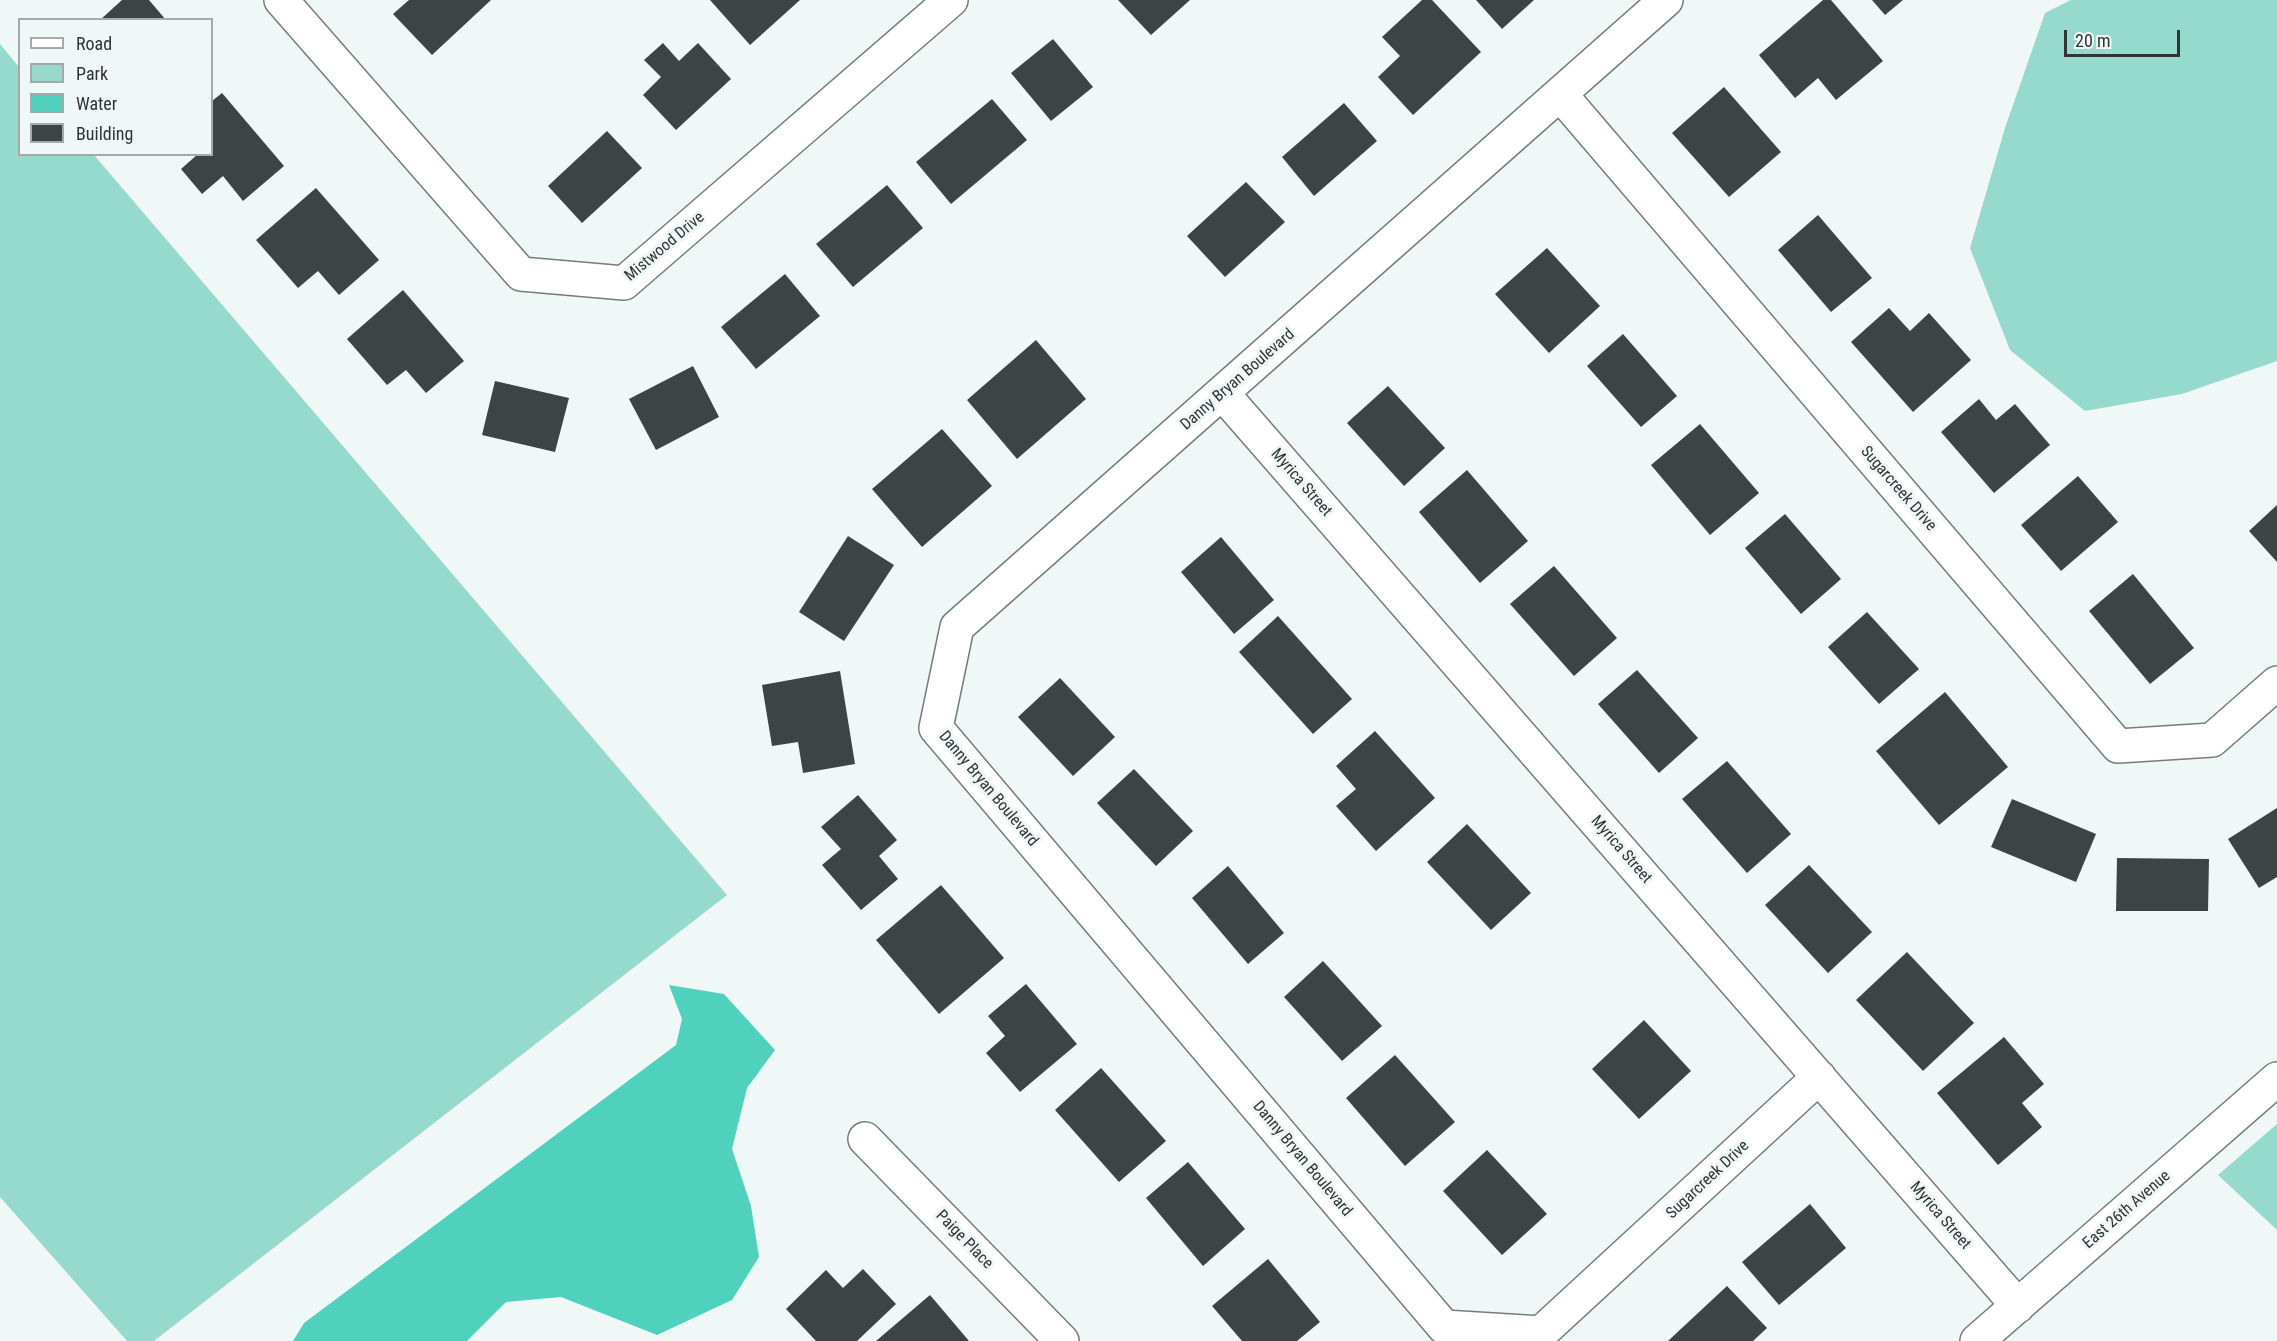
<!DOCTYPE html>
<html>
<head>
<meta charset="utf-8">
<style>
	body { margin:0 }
	#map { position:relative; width:2277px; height:1341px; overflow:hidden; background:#eff8f6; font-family:"Roboto Condensed",sans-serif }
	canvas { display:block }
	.legend { position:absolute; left:18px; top:18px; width:195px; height:138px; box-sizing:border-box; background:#eff8f6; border:2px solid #a3aaa8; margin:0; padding:8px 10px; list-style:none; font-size:18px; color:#313433 }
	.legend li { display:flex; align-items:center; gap:12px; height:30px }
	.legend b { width:30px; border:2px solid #a3aaa8 }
	.scale { position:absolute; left:2064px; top:30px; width:116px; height:27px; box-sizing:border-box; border:3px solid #313433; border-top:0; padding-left:8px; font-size:18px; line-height:21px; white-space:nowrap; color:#313433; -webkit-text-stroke:4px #eff8f6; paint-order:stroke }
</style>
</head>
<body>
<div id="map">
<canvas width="2277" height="1341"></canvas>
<ul class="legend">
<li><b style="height:8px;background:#fff"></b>Road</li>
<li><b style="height:16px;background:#95dacd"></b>Park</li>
<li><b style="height:16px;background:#50d1be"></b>Water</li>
<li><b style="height:16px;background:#3d4443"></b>Building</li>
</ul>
<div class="scale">20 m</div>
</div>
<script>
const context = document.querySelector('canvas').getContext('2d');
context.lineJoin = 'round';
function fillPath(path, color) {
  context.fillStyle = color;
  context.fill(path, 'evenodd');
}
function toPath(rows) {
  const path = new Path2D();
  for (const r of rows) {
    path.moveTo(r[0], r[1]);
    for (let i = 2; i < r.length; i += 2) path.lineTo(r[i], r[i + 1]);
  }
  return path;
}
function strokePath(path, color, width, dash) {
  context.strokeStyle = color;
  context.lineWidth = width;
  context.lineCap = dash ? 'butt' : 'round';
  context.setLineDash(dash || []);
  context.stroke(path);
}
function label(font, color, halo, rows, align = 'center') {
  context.font = font + ' "Roboto Condensed",sans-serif';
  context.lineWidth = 6;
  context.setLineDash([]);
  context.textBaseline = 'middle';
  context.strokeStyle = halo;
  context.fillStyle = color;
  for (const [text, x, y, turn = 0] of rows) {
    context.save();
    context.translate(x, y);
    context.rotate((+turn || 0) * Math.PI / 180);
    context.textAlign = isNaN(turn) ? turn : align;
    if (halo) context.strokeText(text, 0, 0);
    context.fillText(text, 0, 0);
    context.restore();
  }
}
fillPath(toPath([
	[2071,0,2277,0,2277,361,2182,394,2085,411,2010,350,1970,248,2005,128,2045,13],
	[0,44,19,67,20,154,94,155,727,895,154,1341,127,1341,0,1197],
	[2277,1124,2277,1230,2218,1175]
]), '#95dacd');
fillPath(toPath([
	[669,985,724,994,775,1050,747,1088,732,1149,751,1206,759,1257,732,1300,657,1335,561,1297,506,1302,467,1341,293,1341,304,1323,676,1045,682,1019]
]), '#50d1be');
fillPath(toPath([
	[122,0,149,0,166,20,100,20],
	[409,0,491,0,432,55,393,14],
	[710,0,800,0,750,45],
	[1118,0,1190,0,1151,35],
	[1422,0,1432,0,1481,52,1413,115,1378,77,1400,56,1382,37],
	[1476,0,1534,0,1502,29],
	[1823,0,1831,0,1883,61,1836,100,1818,78,1795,98,1759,55],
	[1872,0,1903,0,1885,15],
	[1053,39,1093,87,1051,121,1011,73],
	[663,43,679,61,698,43,731,79,676,130,643,95,661,77,644,60],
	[1724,87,1781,152,1729,197,1672,133],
	[222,93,284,166,243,201,223,176,202,194,181,169,198,154,212,154,212,101],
	[992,99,1027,140,951,204,916,162],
	[1344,103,1377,141,1314,196,1282,157],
	[607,131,642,168,582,223,548,186],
	[1246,182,1285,222,1225,277,1187,236],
	[887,185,923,228,853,287,816,244],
	[316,188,379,260,339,295,318,271,298,288,256,240],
	[1818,215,1872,278,1831,312,1778,250],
	[1547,248,1600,306,1549,353,1495,294],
	[785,274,820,316,756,369,721,327],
	[403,290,464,361,426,393,406,370,387,385,347,339],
	[1889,308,1910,331,1929,313,1971,360,1913,412,1851,342],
	[1623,334,1677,396,1641,427,1587,366],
	[1036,340,1086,399,1017,459,967,400],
	[693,366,719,417,656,450,629,399],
	[495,381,569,398,555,452,482,435],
	[1388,386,1445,448,1404,486,1347,423],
	[1979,399,1996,420,2015,404,2050,445,1994,493,1941,432],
	[1700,424,1759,493,1710,535,1651,465],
	[942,429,992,486,922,547,872,489],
	[1467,470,1528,541,1480,583,1419,512],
	[2078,476,2118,522,2061,571,2021,525],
	[2277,505,2277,562,2249,531],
	[1785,514,1841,579,1801,614,1745,548],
	[848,536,894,565,844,641,799,612],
	[1221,537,1274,600,1234,634,1181,572],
	[1554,566,1617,638,1574,676,1510,604],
	[2133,574,2194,648,2150,684,2089,611],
	[1867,612,1919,669,1879,704,1828,647],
	[1278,616,1352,699,1313,734,1239,652],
	[1637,670,1698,738,1659,773,1598,704],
	[840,671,855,764,803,773,798,742,772,746,762,685],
	[1060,678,1115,737,1073,776,1018,717],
	[1945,692,2008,767,1939,825,1876,751],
	[1375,731,1435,798,1376,851,1336,806,1356,789,1336,766],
	[1727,761,1791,834,1747,873,1682,799],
	[1134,769,1193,831,1156,866,1097,803],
	[858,795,897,840,879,856,898,879,861,910,822,865,841,849,821,827],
	[2012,799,2096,834,2076,882,1991,847],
	[2277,808,2277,877,2259,888,2228,839],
	[1467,824,1531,893,1491,930,1427,862],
	[2117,858,2209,859,2208,911,2116,911],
	[1809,865,1872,932,1828,973,1765,905],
	[1228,866,1284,933,1248,964,1192,898],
	[941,885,1004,958,939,1014,876,940],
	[1907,952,1974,1023,1923,1071,1856,1000],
	[1323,961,1382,1026,1342,1061,1284,997],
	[1026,984,1077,1044,1020,1092,986,1053,1005,1036,988,1016],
	[1644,1020,1691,1071,1639,1119,1592,1069],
	[2004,1037,2044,1084,2022,1103,2042,1127,1998,1165,1937,1093],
	[1395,1055,1455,1122,1405,1166,1346,1098],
	[1101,1068,1166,1141,1119,1182,1055,1110],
	[1487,1150,1547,1214,1502,1255,1443,1191],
	[1188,1162,1245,1229,1203,1266,1146,1198],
	[1810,1204,1846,1248,1779,1305,1742,1262],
	[1268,1259,1320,1322,1297,1341,1242,1341,1212,1306],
	[863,1269,896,1304,857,1341,816,1341,786,1309,826,1270,843,1288],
	[1727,1286,1767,1328,1753,1341,1668,1341],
	[930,1295,969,1341,876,1341]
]), '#3d4443');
const minor = toPath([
	[281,0,521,274,624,283,951,0],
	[1666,0,957,627,936,728,1444,1327,1541,1333,1819,1077],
	[1560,94,2118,746,2212,740,2277,683],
	[1223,394,2018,1306],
	[865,1139,1062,1341],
	[1977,1341,2277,1079]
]);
strokePath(minor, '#757d7b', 36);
strokePath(minor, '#fff', 33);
label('16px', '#313433', '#eff8f6', [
	["Mistwood Drive",665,247,-40],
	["Danny Bryan Boulevard",1238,380,-41],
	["Myrica Street",1301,483,49],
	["Sugarcreek Drive",1898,489,49],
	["Danny Bryan Boulevard",988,789,50],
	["Myrica Street",1621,850,49],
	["Danny Bryan Boulevard",1302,1159,50],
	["Sugarcreek Drive",1708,1180,-43],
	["East 26th Avenue",2127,1210,-41],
	["Myrica Street",1940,1216,49],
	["Paige Place",964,1240,46]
]);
</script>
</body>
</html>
